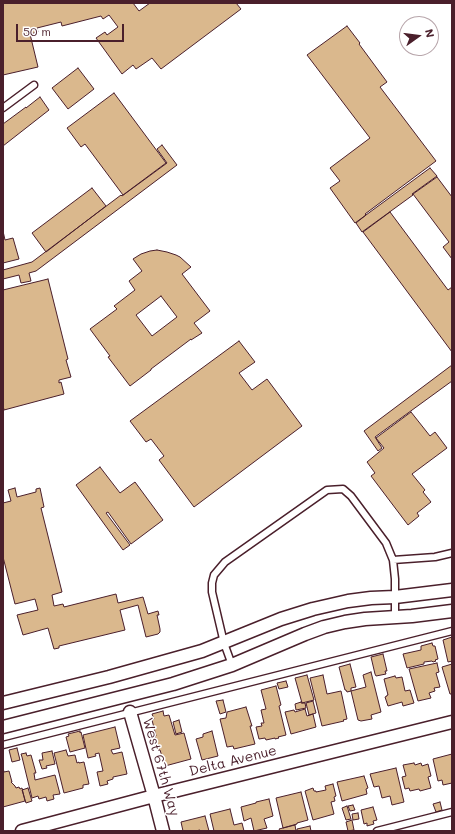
<!DOCTYPE html>
<html>
<head>
<meta charset="utf-8">
<style>
	body { margin:0 }
	#map { position:relative; width:455px; height:834px; overflow:hidden; background:#fff; font-family:Mali,sans-serif }
	canvas { display:block }
	.frame { position:absolute; inset:0; border:4px solid #4a1f2b; pointer-events:none }
	.north { position:absolute; left:399px; top:16px; width:40px; height:40px; box-sizing:border-box; background:#fff; border:1px solid #b7a5aa; border-radius:50%; rotate:76deg; font-size:11px; font-weight:700; line-height:16px; text-align:center; color:#4a1f2b }
	.north::after { content:''; display:block; margin:auto; width:14px; height:18px; background:#4a1f2b; clip-path:polygon(50% 0,100% 100%,50% 72%,0 100%) }
	.scale { position:absolute; left:16px; top:24px; width:108px; height:18px; box-sizing:border-box; border:2px solid #4a1f2b; border-top:0; padding-left:5px; font-size:12px; line-height:14px; white-space:nowrap; color:#4a1f2b; -webkit-text-stroke:3px #fff; paint-order:stroke }
</style>
</head>
<body>
<div id="map">
<canvas width="455" height="834"></canvas>
<div class="frame"></div>
<div class="north">N</div>
<div class="scale">50 m</div>
</div>
<script>
const context = document.querySelector('canvas').getContext('2d');
context.lineJoin = 'round';
function fillPath(path, color) {
  context.fillStyle = color;
  context.fill(path, 'evenodd');
}
function toPath(rows) {
  const path = new Path2D();
  for (const r of rows) {
    path.moveTo(r[0], r[1]);
    for (let i = 2; i < r.length; i += 2) path.lineTo(r[i], r[i + 1]);
  }
  return path;
}
function strokePath(path, color, width, dash) {
  context.strokeStyle = color;
  context.lineWidth = width;
  context.lineCap = dash ? 'butt' : 'round';
  context.setLineDash(dash || []);
  context.stroke(path);
}
function label(font, color, halo, rows, align = 'center') {
  context.font = font + ' Mali,sans-serif';
  context.lineWidth = 3;
  context.setLineDash([]);
  context.textBaseline = 'middle';
  context.strokeStyle = halo;
  context.fillStyle = color;
  for (const [text, x, y, turn = 0] of rows) {
    context.save();
    context.translate(x, y);
    context.rotate((+turn || 0) * Math.PI / 180);
    context.textAlign = isNaN(turn) ? turn : align;
    if (halo) context.strokeText(text, 0, 0);
    context.fillText(text, 0, 0);
    context.restore();
  }
}
const building = toPath([
	[3,3,133,3,139,11,150,3,236,3,241,9,161,69,152,58,136,69,133,65,122,74,96,38,105,32,107,35,118,27,109,15,103,19,101,16,62,26,61,22,37,28,38,32,30,34,38,67,3,75,3,3],
	[347,26,360,43,359,44,387,82,380,87,436,161,365,214,366,215,355,223,330,188,340,181,330,168,370,138,307,55,347,26],
	[78,68,94,89,68,109,52,88,78,68],
	[114,93,166,163,123,195,85,144,81,147,67,128,114,93],
	[40,97,49,110,3,146,3,124,26,107,26,108,40,97],
	[162,145,177,165,36,271,29,273,31,281,21,283,19,275,3,279,3,270,32,262,121,195,122,196,167,163,157,149,162,145],
	[430,168,437,176,412,194,413,195,362,232,356,223,366,215,430,168],
	[437,177,452,197,452,259,443,247,449,242,413,194,437,177],
	[92,188,106,206,46,252,32,233,92,188],
	[390,212,448,290,452,287,452,352,363,232,390,212],
	[3,231,5,240,13,238,19,259,3,263,3,231],
	[157,250,167,252,176,255,180,257,191,267,182,274,210,311,194,323,202,333,191,340,191,339,151,369,151,370,130,386,108,357,110,356,90,329,117,309,114,306,135,290,129,281,142,271,133,259,141,254,150,251,157,250],
	[161,296,177,317,152,336,136,315,161,296],
	[48,279,68,359,66,360,71,377,59,380,59,383,61,382,64,394,4,410,3,405,3,290,48,279],
	[239,341,255,362,239,373,252,390,267,379,302,426,194,507,159,460,164,456,151,439,146,442,130,421,239,341],
	[452,365,452,381,375,437,382,448,378,451,364,431,452,365],
	[411,412,430,436,435,432,447,448,412,474,425,490,423,492,431,502,417,513,419,516,408,525,371,476,375,473,367,462,384,448,376,438,411,412],
	[100,467,120,493,135,482,163,520,131,544,108,512,106,513,130,545,123,550,76,485,100,467],
	[15,488,17,497,36,492,36,489,40,488,44,507,41,508,62,592,52,595,54,606,63,604,64,607,116,594,118,603,143,597,148,614,158,611,159,615,157,615,160,629,160,632,158,634,146,637,138,605,120,610,125,630,59,646,59,648,54,649,48,628,23,635,17,615,38,610,35,599,15,604,3,557,3,503,11,501,8,490,15,488],
	[452,637,452,661,448,662,443,640,452,637],
	[432,643,433,646,435,646,438,659,435,660,436,661,433,662,432,661,424,662,424,664,407,668,403,654,421,650,421,646,432,643],
	[383,654,387,671,385,671,386,674,376,676,375,674,371,657,383,654],
	[437,663,439,672,436,673,440,687,434,688,435,691,429,693,431,698,418,701,409,669,437,663],
	[350,664,356,687,351,688,351,691,347,692,346,690,345,690,339,667,350,664],
	[452,664,452,694,450,694,442,667,452,664],
	[371,672,381,712,371,715,372,719,361,721,358,720,351,691,366,687,363,675,371,672],
	[307,675,314,700,302,703,295,678,307,675],
	[323,675,327,694,341,691,347,719,343,720,344,721,322,726,310,678,323,675],
	[395,676,396,678,402,677,405,691,410,690,414,703,403,706,402,702,388,706,385,697,387,696,387,695,388,695,384,679,395,676],
	[286,681,288,687,279,689,277,683,286,681],
	[276,686,281,705,279,706,286,735,278,737,279,738,275,739,275,738,266,740,265,738,259,739,256,727,262,726,261,723,264,723,261,710,266,709,261,690,276,686],
	[223,700,226,712,220,714,216,701,223,700],
	[313,701,316,713,309,715,306,703,313,701],
	[301,702,301,703,305,703,306,708,296,710,295,704,301,702],
	[246,707,252,726,250,726,255,744,234,749,233,746,227,747,220,719,226,718,227,712,246,707],
	[305,709,307,716,313,714,316,727,291,734,285,712,294,710,295,712,305,709],
	[163,711,164,716,169,715,175,735,184,733,191,759,165,766,160,750,158,750,155,736,156,736,152,720,154,719,152,714,163,711],
	[179,720,182,732,176,734,173,722,179,720],
	[115,727,120,748,111,750,113,754,122,752,127,774,113,777,113,779,107,781,108,784,100,786,97,772,103,771,99,753,95,754,96,756,88,758,83,735,115,727],
	[80,731,80,733,81,732,85,748,70,752,66,737,69,736,68,734,80,731],
	[212,731,218,756,202,760,196,739,203,737,203,734,212,731],
	[17,748,20,760,12,762,9,750,17,748],
	[66,750,68,756,75,755,77,763,79,762,79,763,84,762,89,784,83,785,83,788,64,793,54,753,66,750],
	[52,751,55,764,46,766,47,768,42,769,39,760,43,760,42,753,52,751],
	[26,753,27,756,31,755,36,773,34,773,35,780,55,775,60,794,53,795,54,799,47,801,46,797,39,799,38,796,32,798,22,757,21,754,26,753],
	[452,754,452,783,443,785,442,780,438,781,433,759,452,754],
	[414,763,415,765,421,763,422,766,428,764,431,776,428,777,431,788,420,791,419,789,410,791,409,788,405,789,402,777,406,776,403,765,414,763],
	[3,768,4,772,9,771,12,782,11,782,15,786,16,788,19,787,20,789,22,788,25,801,3,807,3,768],
	[396,768,404,802,392,805,390,796,382,798,379,786,374,787,370,774,396,768],
	[364,776,368,788,366,789,367,794,342,801,337,782,364,776],
	[333,784,336,796,334,797,335,801,331,802,334,814,313,820,305,791,313,788,314,791,316,791,316,792,326,790,325,786,333,784],
	[28,788,32,801,26,803,22,790,28,788],
	[301,792,308,820,297,823,297,824,283,828,276,798,301,792],
	[269,799,273,816,264,819,267,828,254,831,251,818,244,821,241,807,256,803,256,802,269,799],
	[440,802,442,810,436,812,433,804,440,802],
	[353,805,355,810,350,811,348,806,353,805],
	[347,806,351,819,346,820,342,808,347,806],
	[373,807,377,820,373,821,374,824,367,826,367,823,364,824,361,810,373,807],
	[230,809,234,825,242,823,244,831,214,831,210,814,230,809],
	[358,813,359,819,353,820,352,814,358,813],
	[205,816,209,831,200,831,200,830,195,831,183,831,181,822,205,816],
	[352,820,354,830,348,831,346,822,352,820],
	[295,825,296,831,280,831,279,829,295,825],
	[310,826,311,831,297,831,297,829,310,826]
]);
fillPath(building, '#dab88d');
strokePath(building, '#4a1f2b', 1);
const lane = toPath([
	[3,108,34,85],
	[393,560,435,557,452,553],
	[232,665,224,643,212,592,212,583,214,575,225,562,327,490,343,489,351,496,386,543,393,560,395,579,395,618],
	[3,745,452,631],
	[377,831,452,812]
]);
const street = toPath([
	[3,703,109,677,202,651,281,619,313,609,348,601,371,598,395,597,452,590],
	[130,712,154,796,163,831],
	[3,727,173,684,232,665,305,634,324,627,345,622,365,619,412,616,452,611],
	[22,831,154,796,452,722]
]);
strokePath(lane, '#4a1f2b', 9);
strokePath(street, '#4a1f2b', 15);
strokePath(lane, '#fff', 6);
strokePath(street, '#fff', 12);
label('14px', '#4a1f2b', '#fff', [
	["Delta Avenue",233,761,-14],
	["West 67th Way",161,767,74]
]);
</script>
</body>
</html>
